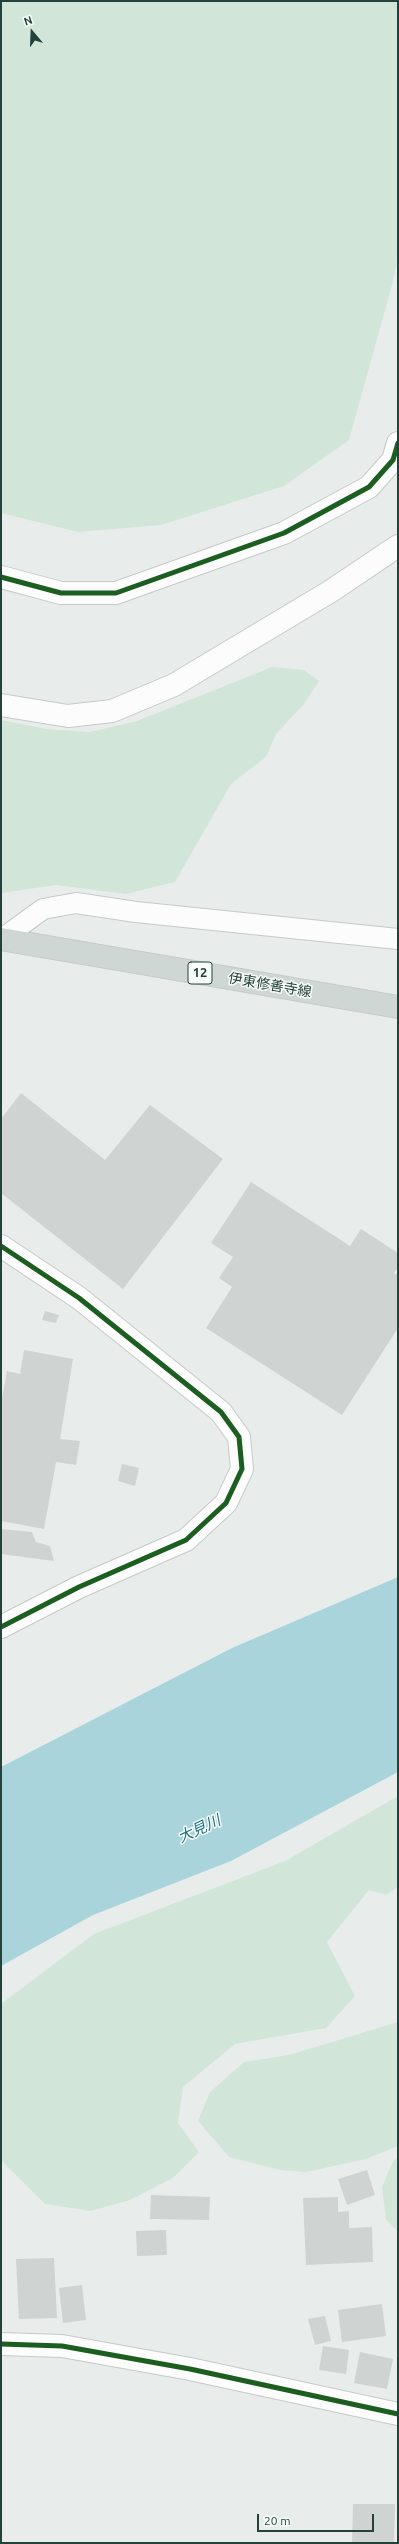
<!DOCTYPE html>
<html>
<head>
<meta charset="utf-8">
<style>
	body { margin:0 }
	#map { position:relative; width:399px; height:2544px; overflow:hidden; background:#e8edeb; font-family:Ubuntu,sans-serif }
	canvas { display:block }
	.frame { position:absolute; inset:0; border:2px solid #24423a; pointer-events:none }
	.north { position:absolute; left:12px; top:12px; width:40px; height:40px; -webkit-text-stroke:3px #f7fbf9; paint-order:stroke; rotate:341deg; font-size:11px; font-weight:700; line-height:16px; text-align:center; color:#24423a }
	.north::after { content:''; display:block; margin:auto; width:14px; height:18px; background:#24423a; clip-path:polygon(50% 0,100% 100%,50% 72%,0 100%) }
	.scale { position:absolute; left:257px; top:2514px; width:117px; height:18px; box-sizing:border-box; border:2px solid #24423a; border-top:0; padding-left:5px; font-size:12px; line-height:14px; white-space:nowrap; color:#24423a; -webkit-text-stroke:3px #f7fbf9; paint-order:stroke }
</style>
</head>
<body>
<div id="map">
<canvas width="399" height="2544"></canvas>
<div class="frame"></div>
<div class="north">N</div>
<div class="scale">20 m</div>
</div>
<script>
const context = document.querySelector('canvas').getContext('2d');
context.lineJoin = 'round';
function fillPath(path, color) {
  context.fillStyle = color;
  context.fill(path, 'evenodd');
}
function toPath(rows) {
  const path = new Path2D();
  for (const r of rows) {
    path.moveTo(r[0], r[1]);
    for (let i = 2; i < r.length; i += 2) path.lineTo(r[i], r[i + 1]);
  }
  return path;
}
function strokePath(path, color, width, dash) {
  context.strokeStyle = color;
  context.lineWidth = width;
  context.lineCap = dash ? 'butt' : 'round';
  context.setLineDash(dash || []);
  context.stroke(path);
}
function label(font, color, halo, rows, align = 'center') {
  context.font = font + ' Ubuntu,"Noto Sans JP",sans-serif';
  context.lineWidth = 3;
  context.setLineDash([]);
  context.textBaseline = 'middle';
  context.strokeStyle = halo;
  context.fillStyle = color;
  for (const [text, x, y, turn = 0] of rows) {
    context.save();
    context.translate(x, y);
    context.rotate((+turn || 0) * Math.PI / 180);
    context.textAlign = isNaN(turn) ? turn : align;
    if (halo) context.strokeText(text, 0, 0);
    context.fillText(text, 0, 0);
    context.restore();
  }
}
fillPath(toPath([
	[1,1,398,1,398,257,392,285,349,440,284,486,161,525,78,532,1,513],
	[272,667,304,670,319,681,304,704,276,734,266,757,231,784,175,882,126,894,56,885,1,893,1,720,46,729,90,732,137,721],
	[398,1796,398,1887,386,1895,369,1890,327,1942,355,1996,326,2028,235,2044,183,2087,178,2123,199,2152,173,2178,130,2200,91,2211,45,2204,1,2160,1,2004,94,1934,285,1861],
	[398,2022,398,2146,366,2159,306,2172,280,2170,229,2157,198,2121,210,2092,244,2062,289,2055],
	[398,2158,398,2231,386,2220,382,2187,393,2161]
]), '#d1e6d8');
fillPath(toPath([
	[398,1577,398,1772,231,1861,93,1915,1,1966,1,1767,232,1648]
]), '#a9d4db');
fillPath(toPath([
	[21,1093,105,1160,150,1105,223,1159,123,1289,1,1193,1,1119],
	[251,1182,350,1246,361,1229,398,1253,398,1267,394,1273,398,1275,398,1328,342,1415,206,1328,232,1287,219,1278,233,1257,211,1243],
	[45,1311,59,1315,56,1323,42,1320],
	[24,1350,73,1359,60,1439,80,1441,76,1465,56,1462,44,1529,1,1521,1,1404,7,1371,20,1374],
	[122,1464,139,1468,135,1486,118,1481],
	[1,1529,32,1532,36,1542,50,1546,54,1561,1,1554],
	[367,2170,375,2195,347,2205,338,2179],
	[151,2195,210,2197,209,2220,150,2219],
	[338,2197,338,2212,349,2211,349,2228,372,2227,373,2262,306,2265,303,2198],
	[166,2230,167,2255,137,2256,136,2231],
	[54,2258,57,2318,19,2319,16,2259],
	[82,2285,86,2320,63,2323,59,2288],
	[382,2304,386,2336,342,2342,338,2310],
	[325,2316,331,2341,315,2345,308,2319],
	[323,2346,349,2350,346,2374,319,2370],
	[360,2352,393,2359,387,2389,354,2383],
	[353,2504,395,2504,394,2543,352,2543]
]), '#cfd4d2');
const lane = toPath([
	[2,939,43,909,76,903,136,912,398,939]
]);
const street = toPath([
	[1,577,61,593,116,593,284,533,369,487,393,460,398,443],
	[1,705,68,716,112,711,174,685,331,591,398,546],
	[1,1246,79,1298,221,1412,239,1437,242,1469,226,1503,186,1540,79,1587,1,1627],
	[1,2344,62,2346,190,2369,398,2414]
]);
const primary = toPath([
	[1,939,398,1007]
]);
strokePath(lane, '#c5cac8', 22);
strokePath(street, '#c5cac8', 24);
strokePath(primary, '#c3ccc9', 24);
strokePath(lane, '#fcfcfc', 20);
strokePath(street, '#fcfcfc', 22);
strokePath(primary, '#cfd7d5', 22);
strokePath(toPath([
	[1,577,61,593,116,593,284,533,369,487,393,460,398,443],
	[1,1246,79,1298,221,1412,239,1437,242,1469,226,1503,186,1540,79,1587,1,1627],
	[1,2344,62,2346,190,2369,398,2414]
]), '#1b5e20', 5);
for (const [x, y, w] of [
	[200,973,24]
]) {
  const box = new Path2D();
  box.roundRect(x - w / 2, y - 11, w, 22, 3);
  context.fillStyle = '#f7fbf9';
  context.fill(box);
  strokePath(box, '#24423a', 1);
}
label('bold 13px', '#24423a', null, [
	["12",200,973]
]);
label('14px', '#24423a', '#f7fbf9', [
	["伊東修善寺線",270,985,10]
]);
label('italic 15px', '#1c6f80', '#f7fbf9', [
	["大見川",199,1829,-25]
]);
</script>
</body>
</html>
